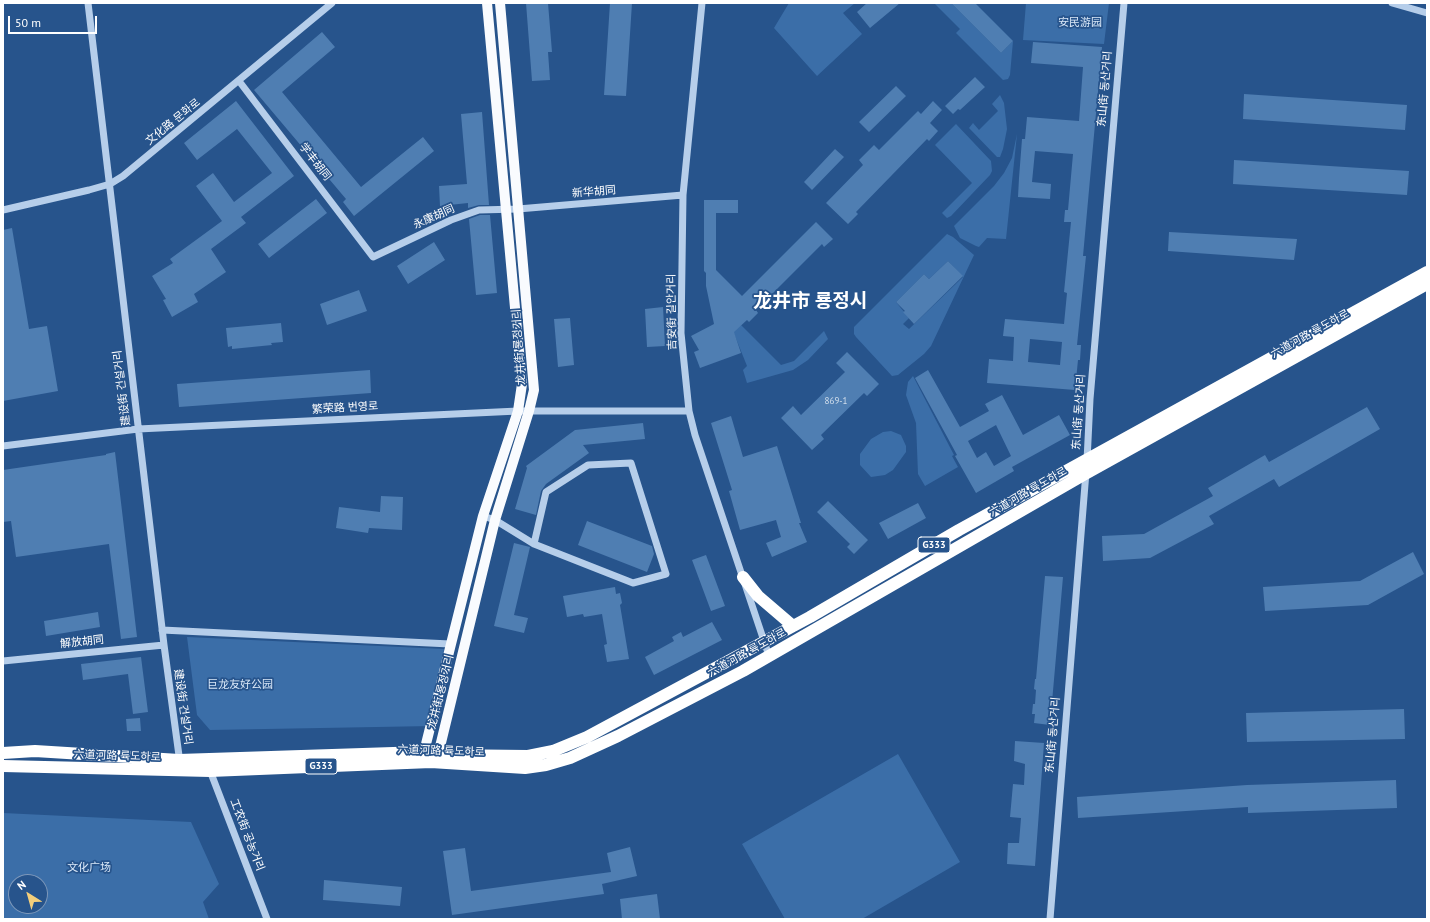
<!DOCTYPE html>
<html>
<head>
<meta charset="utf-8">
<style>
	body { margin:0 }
	#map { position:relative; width:1430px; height:922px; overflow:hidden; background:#27548c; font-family:"PT Sans",sans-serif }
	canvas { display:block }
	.frame { position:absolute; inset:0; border:4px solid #fff; pointer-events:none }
	.north { position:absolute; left:8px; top:874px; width:40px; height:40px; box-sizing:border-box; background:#27548c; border:1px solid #7d98ba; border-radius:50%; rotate:323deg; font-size:11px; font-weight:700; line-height:16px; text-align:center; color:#fff }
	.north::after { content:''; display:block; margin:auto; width:14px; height:18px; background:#f3ce7b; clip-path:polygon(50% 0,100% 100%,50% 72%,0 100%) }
	.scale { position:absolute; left:8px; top:16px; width:89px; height:18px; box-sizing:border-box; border:2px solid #fff; border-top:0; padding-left:5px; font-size:12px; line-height:14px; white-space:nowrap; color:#fff; -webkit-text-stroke:3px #27548c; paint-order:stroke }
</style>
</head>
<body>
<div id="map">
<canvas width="1430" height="922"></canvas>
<div class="frame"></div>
<div class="north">N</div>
<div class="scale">50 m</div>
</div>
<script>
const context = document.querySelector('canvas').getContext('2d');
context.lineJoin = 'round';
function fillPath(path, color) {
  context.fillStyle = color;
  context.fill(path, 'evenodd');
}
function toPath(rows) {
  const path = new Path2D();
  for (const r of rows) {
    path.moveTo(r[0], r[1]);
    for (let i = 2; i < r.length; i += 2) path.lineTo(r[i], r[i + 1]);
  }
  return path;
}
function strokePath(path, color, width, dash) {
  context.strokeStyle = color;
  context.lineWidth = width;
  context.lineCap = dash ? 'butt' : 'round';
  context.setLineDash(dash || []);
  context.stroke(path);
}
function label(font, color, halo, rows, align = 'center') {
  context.font = font + ' "PT Sans","Noto Sans SC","Noto Sans KR",sans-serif';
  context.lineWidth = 3.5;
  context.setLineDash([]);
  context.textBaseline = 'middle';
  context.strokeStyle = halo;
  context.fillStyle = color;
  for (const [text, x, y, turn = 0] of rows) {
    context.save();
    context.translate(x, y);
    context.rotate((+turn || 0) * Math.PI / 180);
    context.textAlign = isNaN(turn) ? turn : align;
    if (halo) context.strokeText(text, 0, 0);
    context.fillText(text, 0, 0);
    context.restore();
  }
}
fillPath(toPath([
	[789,3,855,3,843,13,862,34,817,76,774,28],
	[934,3,951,3,1001,53,1013,41,1010,75,1008,79,1003,80,956,33,960,29],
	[1026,3,1109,3,1104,44,1023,40],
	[1000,95,1004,103,1007,129,1003,149,1000,157,997,157,969,128,973,123,979,130,998,111,992,104],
	[956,124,991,161,992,171,990,175,951,216,947,218,942,213,972,183,935,145],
	[1017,134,1006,239,987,238,979,247,976,246,960,238,954,226,994,186,1004,173,1012,158],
	[947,234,953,237,974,255,931,346,924,354,898,375,892,376,856,337,854,334,854,327],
	[948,261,963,277,909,329,903,324,909,318,896,302,924,274,929,279],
	[741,325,781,365,794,361,824,331,828,339,808,360,793,370,747,383,743,370,747,366,733,331],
	[913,376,954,455,952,456,958,467,925,486,918,474,916,423,906,395,908,382],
	[891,431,901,435,906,446,906,452,893,470,885,475,871,477,860,465,860,454,871,439,883,432],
	[187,637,444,649,432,726,210,730,197,715],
	[898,754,960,862,862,919,785,919,742,844],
	[3,813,191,822,219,884,203,902,209,919,3,919],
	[16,882,40,882,40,906,16,906]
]), '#3b6ea8');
fillPath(toPath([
	[526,3,548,3,552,52,548,52,550,80,532,81],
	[610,3,632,3,626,96,604,95],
	[867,3,900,3,870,28,857,12],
	[951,3,975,3,1013,41,1001,53],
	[322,32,335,47,282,92,361,187,423,137,434,151,354,216,343,202,346,199,254,90],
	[1033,42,1102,47,1083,256,1086,256,1077,345,1081,345,1080,360,1078,360,1075,390,987,383,989,359,1013,361,1014,337,1003,336,1005,319,1064,324,1067,293,1064,292,1071,222,1064,222,1065,210,1068,210,1073,154,1035,151,1032,182,1051,184,1050,199,1018,197,1019,178,1022,139,1025,139,1027,117,1079,121,1083,67,1031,63],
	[1030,339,1062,342,1060,365,1028,362],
	[975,77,985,87,960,110,958,109,953,114,945,106],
	[896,86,906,96,869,132,859,122],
	[1244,94,1407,105,1405,130,1243,119],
	[236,101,294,176,241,217,246,223,211,249,226,272,194,294,198,302,172,317,163,300,166,299,152,276,173,263,170,259,222,221,196,186,213,173,234,202,272,173,237,129,197,160,184,143],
	[933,101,942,110,930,123,938,131,929,141,927,139,856,212,858,214,848,224,826,203,863,165,859,160,874,145,879,150,918,111,921,114],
	[482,112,489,205,479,205,468,208,468,203,440,206,439,186,467,184,461,114],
	[835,149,844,157,812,190,804,182],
	[1234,160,1409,171,1407,195,1233,184],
	[316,199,327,213,269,258,258,244],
	[704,200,738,200,738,213,716,213,716,270,742,296,816,222,833,239,824,247,822,244,756,310,758,313,749,322,747,320,734,332,741,353,700,368,694,352,699,350,691,336,714,324,706,286,706,273,704,271],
	[480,215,490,215,497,293,476,295,469,219],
	[12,228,29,329,47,326,58,391,3,401,3,230],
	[1169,232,1297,239,1294,260,1168,251],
	[434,242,445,260,408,284,397,266],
	[948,261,963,276,914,324,903,312,905,311,896,302,924,274,929,279],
	[359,290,367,311,327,325,320,304],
	[663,307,665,346,647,347,645,309],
	[570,318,574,365,558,367,554,319],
	[281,323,283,342,271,343,272,345,232,349,232,346,228,347,226,328],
	[847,352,879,384,867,396,864,393,821,435,824,439,812,450,781,418,793,406,801,415,845,372,836,363],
	[370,370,371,393,179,407,177,384],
	[928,370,960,427,989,411,985,404,1002,395,1023,435,1059,415,1070,435,1012,467,1014,471,976,493,955,456,957,455,915,378],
	[996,425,1011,456,994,466,986,452,977,458,968,441],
	[1367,407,1380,429,1279,487,1274,479,1209,516,1214,524,1150,558,1103,561,1102,536,1144,534,1213,496,1208,488,1265,455,1269,462],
	[731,416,743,457,777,446,801,523,799,523,807,542,772,557,766,543,781,537,776,520,740,530,729,491,732,490,711,423],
	[643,423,645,439,583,445,589,453,546,484,541,491,536,515,515,509,527,468,526,466,575,430],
	[115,452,137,637,121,639,109,544,16,557,11,521,3,522,3,470,106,455,106,454],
	[381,496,403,497,402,530,369,528,368,533,336,528,339,507,380,512],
	[828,501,868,540,854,554,847,547,850,544,817,512],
	[918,503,926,518,888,539,879,523],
	[587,521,652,546,654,554,647,572,578,545],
	[514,543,530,547,514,615,528,618,524,633,494,626],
	[1413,552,1424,574,1368,605,1265,611,1263,587,1360,581],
	[706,555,725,606,711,611,692,560],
	[1045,576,1063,577,1050,725,1034,723,1035,714,1032,714,1033,704,1035,704,1036,690,1034,689,1035,679,1036,679],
	[615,587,616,594,620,593,622,603,620,605,629,659,607,662,604,645,607,644,602,614,584,617,583,614,567,617,563,596],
	[98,612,100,627,46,636,44,621],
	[712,622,722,640,654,675,645,657,674,641,672,637,681,632,683,637],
	[141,657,148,712,133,714,128,674,83,680,81,664],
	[1404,709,1405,739,1247,742,1246,713],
	[140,718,141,731,127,731,126,719],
	[1015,741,1044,743,1035,866,1007,864,1008,843,1019,843,1021,818,1010,817,1013,784,1024,785,1025,764,1014,761],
	[1396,780,1397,808,1248,813,1248,807,1078,818,1077,797,1247,785],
	[630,847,637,876,602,884,604,894,452,915,443,851,465,848,471,891,611,872,607,853],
	[324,880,402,887,400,906,323,900],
	[657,894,660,919,622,919,620,899]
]), '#4f7eb2');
strokePath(toPath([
	[88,3,164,645,180,763],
	[702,3,683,195,681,333,689,411,695,435,769,656],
	[1392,3,1427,13],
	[239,81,373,257,451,220,479,210,518,209,683,195],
	[3,210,89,190,110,184,123,176,332,3],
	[3,446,138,429,518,411,689,411],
	[1087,461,1090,399,1124,3],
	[483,516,495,520,534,544,633,583,666,574,631,463,588,465,546,492,534,544],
	[162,630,450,644],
	[3,661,164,645],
	[209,768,267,919],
	[1050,919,1086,472]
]), '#b6ceea', 7);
strokePath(toPath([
	[487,3,522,384,518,411,483,516,424,752,431,762,438,755,495,520,529,411,534,390,500,3]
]), '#f9fbfe', 10);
strokePath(toPath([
	[743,577,758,596,793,626],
	[3,753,35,751,179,760,424,752,438,755,528,756,553,751,587,737,810,617,959,530,1427,272],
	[3,766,210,771,431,762,525,768,546,765,570,758,618,736,743,671,1085,474,1427,284]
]), '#fff', 12);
label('9px', '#d3dfec', null, [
	["869-1",836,401]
]);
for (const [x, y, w] of [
	[934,545,32],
	[321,766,32]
]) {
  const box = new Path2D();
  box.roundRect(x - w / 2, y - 8, w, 16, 3);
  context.fillStyle = '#27548c';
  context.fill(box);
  strokePath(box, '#fff', 1);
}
label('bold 10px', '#fff', null, [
	["G333",934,545],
	["G333",321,766]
]);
label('11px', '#dae8f8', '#27548c', [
	["安民游园",1080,23],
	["巨龙友好公园",240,685],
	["文化广场",89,868]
]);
label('11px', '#fff', '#27548c', [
	["东山街 동산거리",1105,89,-85],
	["文化路 문화로",173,122,-39],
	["学丰胡同",315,162,52],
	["新华胡同",594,192,-5],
	["永康胡同",434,217,-24],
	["吉安街 길안거리",672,312,-91],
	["六道河路 륙도하로",1310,334,-29],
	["龙井街 룡정거리",519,347,-94],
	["建设街 건설거리",122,388,-97],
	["繁荣路 번영로",345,408,-3],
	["东山街 동산거리",1079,412,-86],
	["六道河路 륙도하로",1028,492,-30],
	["解放胡同",82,642,-6],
	["六道河路 륙도하로",747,653,-29],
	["龙井街 룡정거리",441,692,-76],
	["建设街 건설거리",183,707,82],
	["东山街 동산거리",1053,735,-85],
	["六道河路 륙도하로",441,751,2],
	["六道河路 륙도하로",117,756,2],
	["工农街 공농거리",247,835,69]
]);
label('bold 19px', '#fff', '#27548c', [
	["龙井市 룡정시",810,302]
]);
</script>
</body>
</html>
